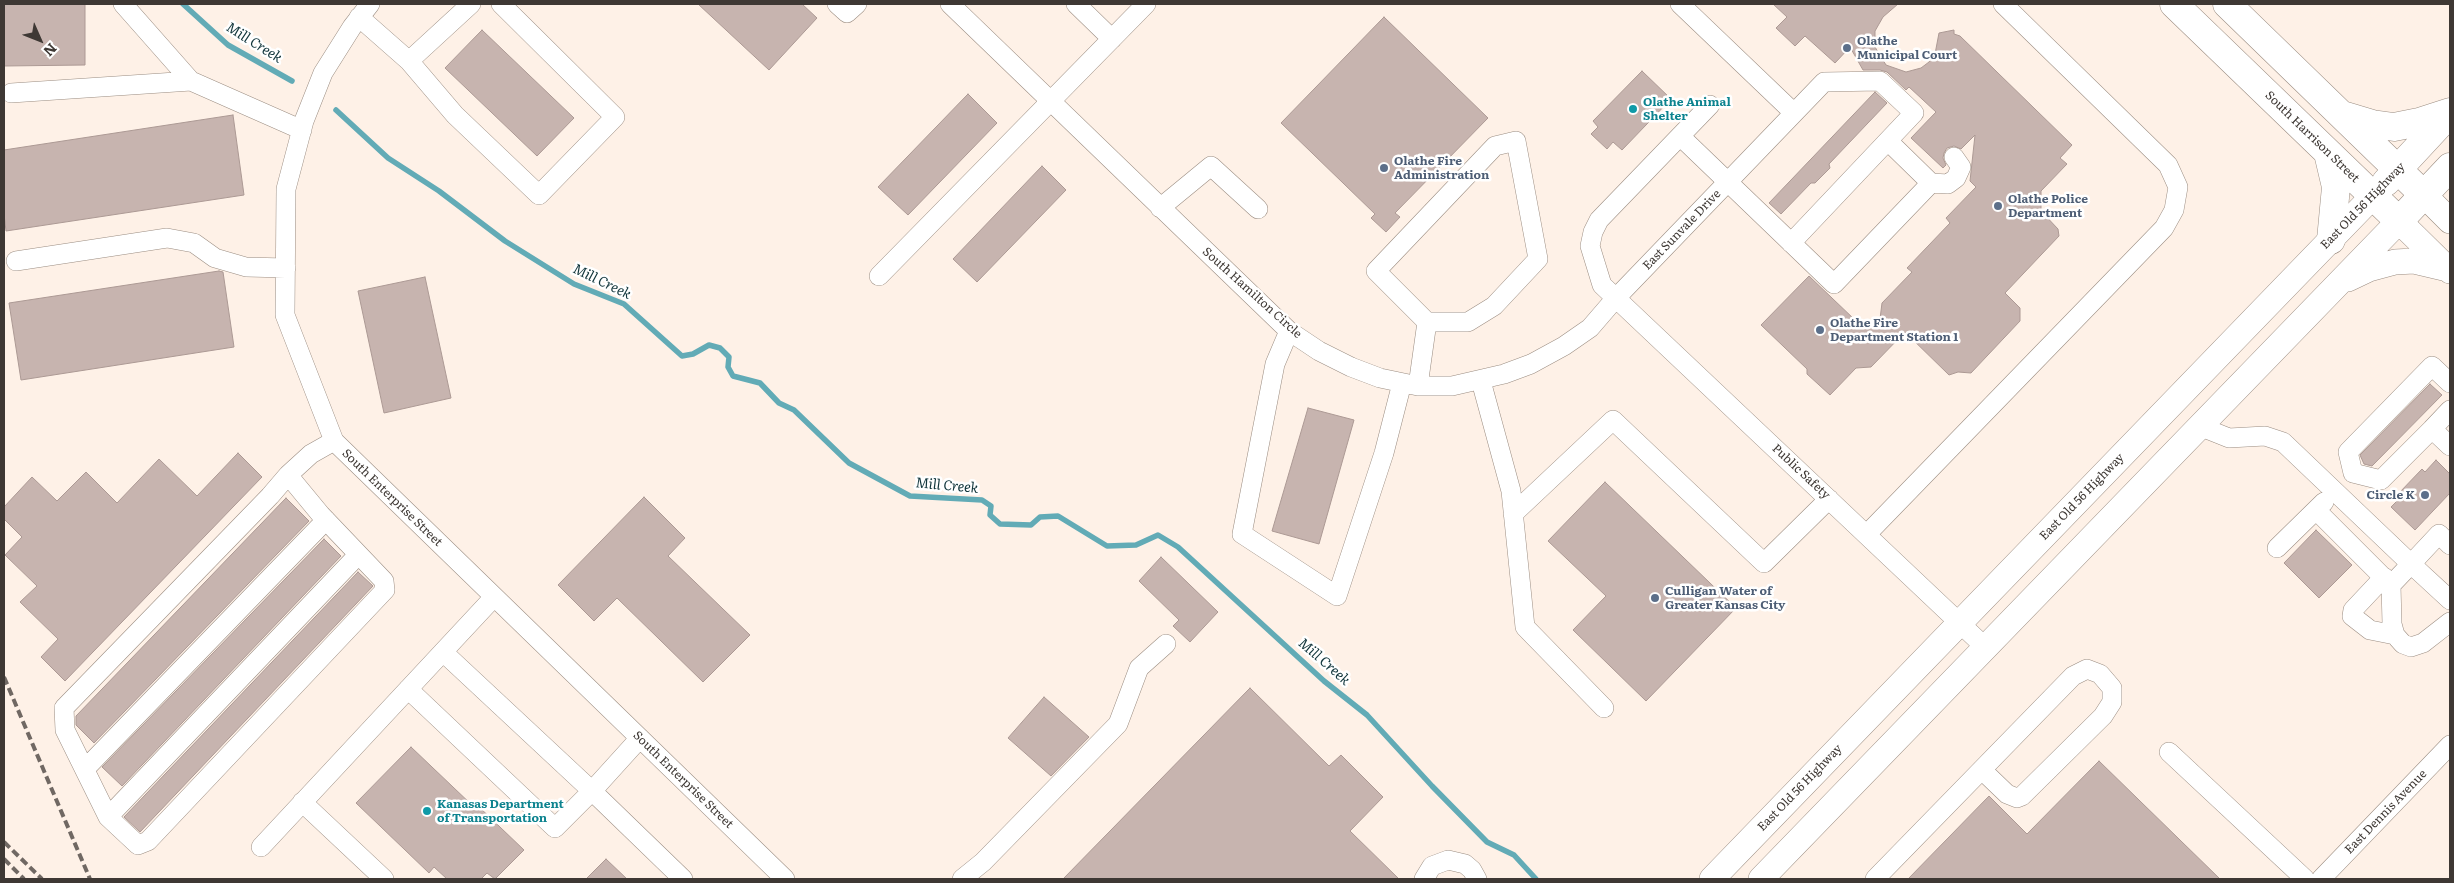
<!DOCTYPE html>
<html>
<head>
<meta charset="utf-8">
<style>
	body { margin:0 }
	#map { position:relative; width:2454px; height:883px; overflow:hidden; background:#fef1e7; font-family:Literata,serif }
	canvas { display:block }
	.frame { position:absolute; inset:0; border:5px solid #3e3834; pointer-events:none }
	.north { position:absolute; left:15px; top:15px; width:50px; height:50px; -webkit-text-stroke:4px #fff; paint-order:stroke; rotate:134deg; font-size:14px; font-weight:700; line-height:20px; text-align:center; color:#3e3834 }
	.north::after { content:''; display:block; margin:auto; width:18px; height:22px; background:#3e3834; clip-path:polygon(50% 0,100% 100%,50% 72%,0 100%) }
</style>
</head>
<body>
<div id="map">
<canvas width="2454" height="883"></canvas>
<div class="frame"></div>
<div class="north">N</div>
</div>
<script>
const context = document.querySelector('canvas').getContext('2d');
context.lineJoin = 'round';
function toPath(rows) {
  const path = new Path2D();
  for (const r of rows) {
    path.moveTo(r[0], r[1]);
    for (let i = 2; i < r.length; i += 2) path.lineTo(r[i], r[i + 1]);
  }
  return path;
}
function strokePath(path, color, width, dash) {
  context.strokeStyle = color;
  context.lineWidth = width;
  context.lineCap = dash ? 'butt' : 'round';
  context.setLineDash(dash || []);
  context.stroke(path);
}
function fillPath(path, color) {
  context.fillStyle = color;
  context.fill(path, 'evenodd');
}
function label(font, color, halo, rows, align = 'center') {
  context.font = font + ' Literata,serif';
  context.lineWidth = 5;
  context.setLineDash([]);
  context.textBaseline = 'middle';
  context.strokeStyle = halo;
  context.fillStyle = color;
  for (const [text, x, y, turn = 0] of rows) {
    context.save();
    context.translate(x, y);
    context.rotate((+turn || 0) * Math.PI / 180);
    context.textAlign = isNaN(turn) ? turn : align;
    if (halo) context.strokeText(text, 0, 0);
    context.fillText(text, 0, 0);
    context.restore();
  }
}
strokePath(toPath([
	[183,4,228,45,292,81],
	[336,110,388,158,439,191,505,241,574,284,624,304,682,356,693,354,709,345,720,348,729,357,728,367,733,376,760,383,779,403,794,410,849,463,910,496,982,500,991,506,990,515,1000,524,1031,525,1040,517,1058,516,1107,546,1136,545,1158,535,1178,547,1324,681,1367,715,1432,786,1487,842,1514,855,1536,879]
]), '#62abb6', 5.5);
const building = toPath([
	[4,4,85,4,85,65,4,66,4,4],
	[698,4,802,4,817,18,769,70,698,4],
	[1773,4,1898,4,1883,17,1875,31,1875,47,1886,65,1906,72,1921,68,1929,62,1935,54,1939,33,1954,30,1954,34,1960,36,2072,145,2060,158,2067,164,2041,191,2041,211,2058,229,2059,236,2005,293,2020,308,2020,321,1971,373,1958,372,1949,375,1905,332,1871,367,1856,368,1830,395,1807,374,1807,369,1761,325,1809,276,1855,320,1879,327,1882,303,1912,272,1907,268,1950,223,1946,218,1976,187,1970,181,1975,135,1961,149,1954,146,1947,148,1944,153,1943,158,1946,165,1943,168,1911,138,1936,112,1909,87,1906,90,1887,72,1880,70,1863,70,1850,47,1835,63,1805,36,1795,46,1776,28,1787,17,1773,4],
	[1384,17,1488,118,1395,213,1400,217,1386,232,1371,218,1375,214,1281,123,1384,17],
	[482,30,574,118,537,156,445,68,482,30],
	[1642,71,1671,99,1622,150,1613,142,1607,149,1591,134,1598,127,1593,121,1642,71],
	[1875,92,1887,103,1829,164,1830,168,1815,183,1811,183,1781,214,1769,203,1875,92],
	[968,94,997,123,908,215,878,187,968,94],
	[233,115,244,195,6,231,4,214,4,150,233,115],
	[1042,166,1066,190,977,282,953,259,1042,166],
	[219,271,223,272,234,347,21,380,9,303,219,271],
	[425,277,451,398,384,413,358,291,425,277],
	[2430,384,2442,395,2372,466,2364,464,2360,455,2430,384],
	[1308,408,1354,420,1319,544,1272,531,1308,408],
	[238,453,262,477,65,681,41,657,58,639,20,602,37,586,5,555,22,537,4,519,4,507,32,477,57,501,86,472,117,503,159,459,197,496,238,453],
	[2436,460,2450,474,2450,493,2415,530,2391,507,2402,496,2399,493,2422,469,2425,472,2436,460],
	[1605,482,1736,608,1646,701,1573,630,1606,596,1548,541,1605,482],
	[644,497,685,538,668,556,750,635,703,682,617,598,594,621,558,585,644,497],
	[286,498,309,521,94,743,76,725,76,716,286,498],
	[2316,530,2352,565,2319,598,2284,563,2316,530],
	[324,539,341,556,122,786,102,767,324,539],
	[1161,557,1218,612,1190,642,1173,626,1179,620,1139,581,1161,557],
	[358,572,373,586,140,832,124,817,358,572],
	[1250,688,1329,766,1341,755,1383,797,1350,831,1399,879,1063,879,1250,688],
	[1044,697,1089,737,1051,776,1008,738,1044,697],
	[411,747,474,807,477,805,524,850,495,879,487,873,481,879,447,879,434,867,429,873,356,803,411,747],
	[2099,761,2220,879,1908,879,1989,796,2027,834,2099,761],
	[606,859,627,879,586,879,606,859]
]);
fillPath(building, '#c7b4af');
strokePath(building, '#ac9994', 1);
const minor = toPath([
	[123,4,191,81],
	[370,4,352,27,323,73,304,121,286,189,285,315,334,441,785,879],
	[837,4,847,13,857,4],
	[950,4,1289,331,1319,351,1351,367,1380,378,1418,386,1452,386,1504,374,1531,364,1564,346,1590,328,1615,299,1824,82,1880,81,1914,113,1791,243],
	[1076,4,1112,39],
	[1680,4,1794,113],
	[359,17,409,61,471,4],
	[409,61,455,115,539,195,615,117,501,4],
	[11,93,191,81,302,130],
	[1710,105,1599,220,1593,232,1590,246,1602,285,1985,647],
	[1680,136,1834,284,1931,183,1948,184,1956,178,1961,167,1954,157],
	[1888,141,1931,183],
	[1160,208,1211,166,1258,209],
	[16,261,167,238,194,243,215,258,246,267,286,268],
	[879,276,1146,4],
	[1289,331,1275,364,1242,534,1337,596,1384,453,1402,383],
	[1481,381,1511,491,1525,627,1604,708],
	[1418,386,1427,322,1468,322,1494,306,1538,259,1516,141,1495,146,1376,271,1427,322],
	[2450,410,2432,429,2450,446],
	[2199,426,2229,438,2265,436,2283,442,2411,564,2391,585,2316,510],
	[2353,473,2348,452,2432,366,2450,383],
	[2353,473,2381,480,2432,429],
	[288,475,321,515,384,581,385,590,148,841,138,845,108,817,65,730,64,708,270,496,288,475,311,454,334,441],
	[1513,514,1613,420,1764,563,1829,499],
	[1867,534,2164,228,2174,210,2178,187,2168,165,2003,4],
	[2450,545,2439,534,2411,564,2450,600],
	[2277,548,2324,502],
	[2384,577,2353,610,2352,616,2370,630,2395,635],
	[2391,585,2392,624,2395,635,2403,644,2411,647,2423,643,2450,622],
	[443,652,592,791,640,738],
	[408,689,555,828,592,791,683,879],
	[2169,752,2305,879],
	[85,769,326,520],
	[302,802,384,879],
	[108,817,358,555],
	[261,847,494,597],
	[962,879,983,862,1118,724,1139,668,1166,644],
	[1424,879,1432,866,1448,860,1465,864,1472,870,1477,879],
	[1875,879,2073,676,2087,669,2100,674,2112,688,2112,702,2103,716,2022,796,2017,798,2007,794,1982,770],
	[2321,879,2450,745]
]);
const major = toPath([
	[2424,195,2450,221],
	[2348,279,2369,269,2395,262,2414,261,2448,269],
	[1712,879,2373,196],
	[1761,879,2399,221,2450,271]
]);
const highway = toPath([
	[2174,4,2399,221,2450,167],
	[2227,4,2424,195],
	[2342,115,2372,124,2394,127,2419,122,2450,112],
	[2328,153,2336,187,2331,240],
	[2386,182,2450,113]
]);
strokePath(minor, '#9b8d82', 20);
strokePath(major, '#9b8d82', 26);
strokePath(highway, '#9b8d82', 29);
strokePath(minor, '#fff', 19);
strokePath(major, '#fff', 25);
strokePath(highway, '#fff', 28);
strokePath(toPath([
	[4,677,90,879],
	[4,842,42,879],
	[4,859,24,879]
]), '#706863', 4, [8, 4]);
for (const [x, y, r, color] of [
	[1847,48,5,"#5c6f8a"],
	[1633,109,5,"#0f9aa8"],
	[1384,168,5,"#5c6f8a"],
	[1998,206,5,"#5c6f8a"],
	[1820,330,5,"#5c6f8a"],
	[2425,495,5,"#5c6f8a"],
	[1655,598,5,"#5c6f8a"],
	[427,811,5,"#0f9aa8"]
]) {
  const dot = new Path2D();
  dot.arc(x, y, r, 0, 2 * Math.PI);
  context.fillStyle = color;
  context.fill(dot);
  strokePath(dot, '#fff', 2);
}
label('bold 12px', '#4e5e75', '#fff', [
	["Olathe",1857,41],
	["Municipal Court",1857,55],
	["Olathe Fire",1394,161],
	["Administration",1394,175],
	["Olathe Police",2008,199],
	["Department",2008,213],
	["Olathe Fire",1830,323],
	["Department Station 1",1830,337],
	["Circle K",2415,495,"right"],
	["Culligan Water of",1665,591],
	["Greater Kansas City",1665,605]
], 'left');
label('bold 12px', '#0d838f', '#fff', [
	["Olathe Animal",1643,102],
	["Shelter",1643,116],
	["Kanasas Department",437,804],
	["of Transportation",437,818]
], 'left');
label('12px', '#3e3834', '#fff', [
	["South Harrison Street",2312,137,44],
	["East Old 56 Highway",2363,206,-46],
	["East Sunvale Drive",1682,230,-46],
	["South Hamilton Circle",1252,293,42],
	["Public Safety",1801,472,43],
	["East Old 56 Highway",2082,497,-46],
	["South Enterprise Street",392,498,44],
	["South Enterprise Street",683,780,44],
	["East Old 56 Highway",1800,788,-46],
	["East Dennis Avenue",2386,812,-46]
]);
label('italic 14px', '#11353b', '#fff', [
	["Mill Creek",254,43,32],
	["Mill Creek",602,282,26],
	["Mill Creek",947,486,5],
	["Mill Creek",1324,662,41]
]);
</script>
</body>
</html>
